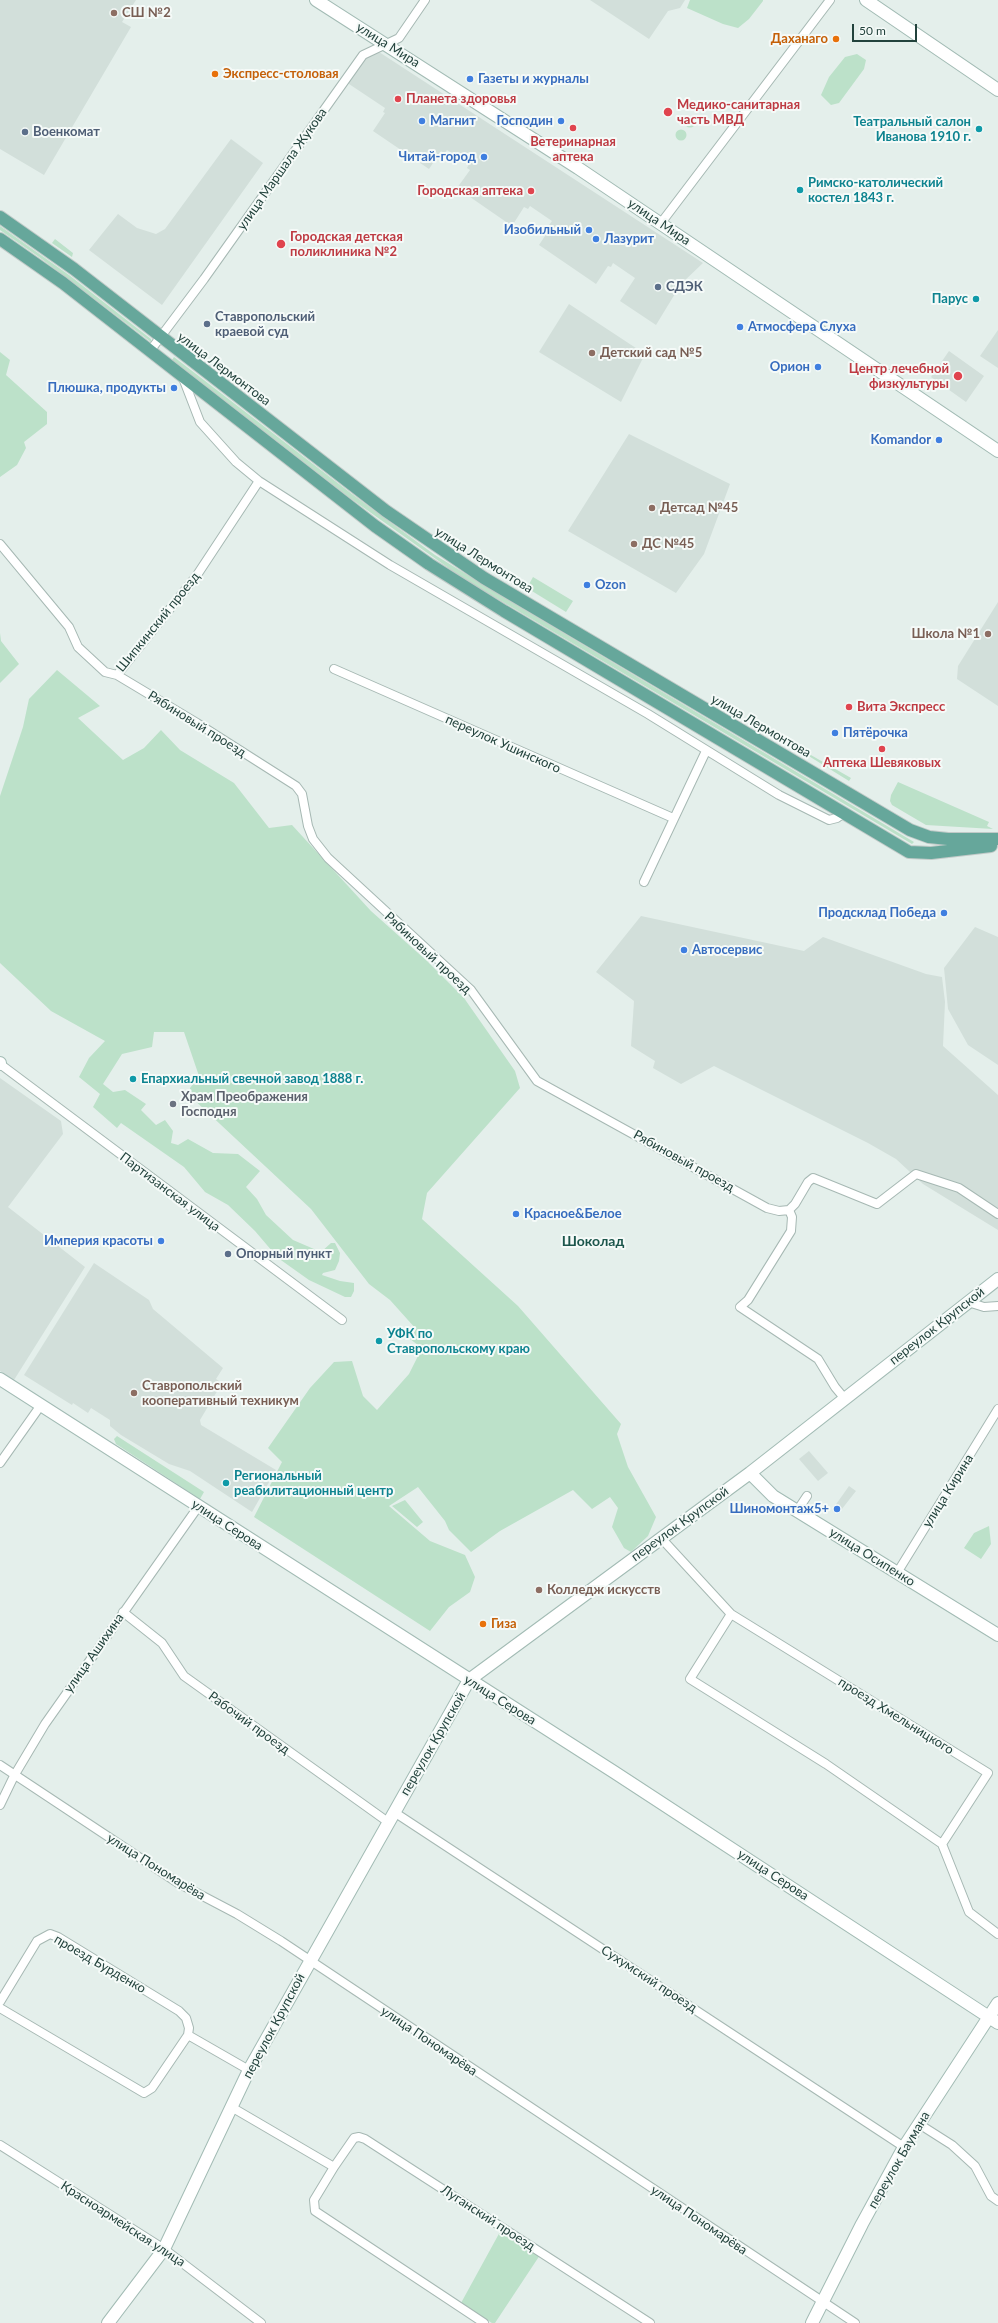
<!DOCTYPE html>
<html>
<head>
<meta charset="utf-8">
<style>
	body { margin:0 }
	#map { position:relative; width:998px; height:2323px; overflow:hidden; background:#e4efeb; font-family:Lato,sans-serif }
	canvas { display:block }
	.scale { position:absolute; left:852px; top:24px; width:65px; height:18px; box-sizing:border-box; border:2px solid #22423c; border-top:0; padding-left:5px; font-size:12px; line-height:14px; white-space:nowrap; color:#22423c; -webkit-text-stroke:3px #f5faf8; paint-order:stroke }
</style>
</head>
<body>
<div id="map">
<canvas width="998" height="2323"></canvas>
<div class="scale">50 m</div>
</div>
<script>
const context = document.querySelector('canvas').getContext('2d');
context.lineJoin = 'round';
function fillPath(path, color) {
  context.fillStyle = color;
  context.fill(path, 'evenodd');
}
function toPath(rows) {
  const path = new Path2D();
  for (const r of rows) {
    if (r.length === 3) {
      path.moveTo(r[0] + r[2], r[1]);
      path.arc(r[0], r[1], r[2], 0, 2 * Math.PI);
      continue;
    }
    path.moveTo(r[0], r[1]);
    for (let i = 2; i < r.length; i += 2) path.lineTo(r[i], r[i + 1]);
  }
  return path;
}
function strokePath(path, color, width, dash) {
  context.strokeStyle = color;
  context.lineWidth = width;
  context.lineCap = dash ? 'butt' : 'round';
  context.setLineDash(dash || []);
  context.stroke(path);
}
function label(font, color, halo, rows, align = 'center') {
  context.font = font + ' Lato,sans-serif';
  context.lineWidth = 4;
  context.setLineDash([]);
  context.textBaseline = 'middle';
  context.strokeStyle = halo;
  context.fillStyle = color;
  for (const [text, x, y, turn = 0] of rows) {
    context.save();
    context.translate(x, y);
    context.rotate((+turn || 0) * Math.PI / 180);
    context.textAlign = isNaN(turn) ? turn : align;
    if (halo) context.strokeText(text, 0, 0);
    context.fillText(text, 0, 0);
    context.restore();
  }
}
fillPath(toPath([
	[0,0,136,0,122,22,131,27,44,175,0,149],
	[590,0,685,0,680,8,668,11,649,39],
	[379,52,703,263,681,284,656,325,620,301,635,278,613,263,611,267,608,266,596,284,539,245,551,227,549,225,552,221,530,206,528,209,524,207,512,226,457,188,470,170,467,168,469,164,447,150,444,154,441,151,429,169,373,131,385,113,383,112,385,108,346,82,364,59],
	[231,139,263,163,162,305,89,250,118,214,137,228,156,234,165,229],
	[569,304,645,354,621,402,539,352],
	[998,330,998,368,980,356],
	[949,351,984,376,966,402,931,377],
	[629,434,730,484,704,554,676,593,568,531],
	[998,602,998,706,957,679,958,666],
	[641,916,804,951,823,937,926,974,942,977,945,1002,943,1046,998,1095,998,1230,923,1184,896,1159,868,1143,714,1066,681,1084,653,1068,655,1061,631,1046,634,1001,596,972],
	[975,927,998,937,998,1065,968,1045,948,1009,944,968],
	[0,1078,61,1121,63,1134,8,1207,85,1267,14,1380,0,1371],
	[94,1263,149,1300,153,1309,223,1368,216,1379,222,1383,200,1420,201,1425,276,1470,252,1512,190,1471,169,1464,121,1435,110,1426,110,1420,91,1408,88,1413,73,1403,72,1405,24,1375],
	[809,1451,828,1473,818,1481,799,1459],
	[849,1486,856,1491,838,1514,832,1510]
]), '#d2dfda');
fillPath(toPath([
	[690,0,763,0,763,1,749,19,738,28,723,24,687,8],
	[857,54,866,60,864,69,839,103,831,105,821,95,829,77,845,57],
	[690,122,5.5],
	[681,135,5.5],
	[0,226,69,275,151,339,151,342,39,257,0,230],
	[55,239,73,253,72,257,52,243],
	[0,352,10,360,6,375,47,412,47,424,24,442,26,448,17,465,0,477],
	[174,357,352,494,435,555,510,601,914,842,912,844,464,579,350,498,172,360],
	[533,577,573,601,566,612,527,588],
	[0,633,1,641,19,664,0,683],
	[57,670,100,706,78,718,123,760,144,748,161,730,180,750,234,783,269,828,292,825,371,911,427,961,464,998,515,1071,520,1088,427,1193,422,1219,518,1306,621,1424,617,1434,628,1467,656,1517,648,1536,631,1552,624,1548,612,1527,618,1508,610,1497,592,1509,573,1490,500,1531,471,1552,449,1530,445,1521,418,1487,389,1506,430,1541,465,1555,475,1577,470,1592,449,1607,430,1631,254,1517,282,1462,268,1448,310,1388,334,1362,352,1361,363,1396,377,1410,409,1374,422,1348,410,1339,416,1329,390,1300,369,1284,311,1209,190,1096,190,1088,199,1076,184,1032,154,1032,152,1047,122,1054,103,1084,113,1092,125,1090,146,1104,141,1110,156,1125,165,1120,173,1131,171,1143,178,1145,188,1139,213,1153,238,1154,260,1171,246,1187,257,1199,266,1215,293,1240,321,1252,331,1243,335,1243,340,1253,339,1261,335,1270,323,1273,322,1275,340,1281,354,1283,354,1291,351,1297,345,1297,309,1280,278,1258,255,1231,228,1205,205,1192,184,1167,121,1123,117,1128,93,1107,100,1094,79,1077,89,1058,105,1041,51,1011,0,963,0,796,23,727,29,699],
	[762,727,851,778,849,781],
	[898,782,989,822,987,826,993,829,926,825,892,805,890,801,891,795],
	[117,1436,204,1492,200,1499,116,1444,114,1439],
	[405,1500,423,1522,417,1527,392,1506],
	[989,1526,991,1544,981,1559,964,1548,974,1533],
	[501,2230,540,2255,495,2323,492,2323,461,2303]
]), '#bce1c9');
const street = toPath([
	[661,223,830,0],
	[150,351,204,279,363,55,399,38,425,0],
	[183,378,200,422,236,462,259,481,390,565,648,714,779,795,829,820,837,818,844,813],
	[0,544,69,627,78,647,105,672,117,675,197,723,296,786,302,794,308,826,313,839,328,858,471,990,537,1081,767,1208,779,1211,789,1210,795,1204,808,1182,813,1178,877,1204,916,1174,959,1188,998,1214],
	[334,669,673,818],
	[117,675,197,575,259,481],
	[644,882,706,751],
	[0,1064,342,1320],
	[789,1210,792,1217,791,1231,748,1300,740,1307,818,1359,835,1387,845,1399],
	[968,1302,984,1307,998,1306],
	[0,1463,41,1405],
	[797,1511,807,1496],
	[661,1538,731,1614,690,1679,826,1764,942,1844,969,1912,998,1934],
	[897,1573,998,1409],
	[123,1612,162,1643,184,1676,388,1822],
	[731,1614,988,1773,942,1844],
	[0,1765,178,1883,237,1914,281,1941,855,2323],
	[0,1805,14,1776,45,1724,198,1507],
	[394,1812,904,2147],
	[0,2002,37,1941,50,1934,58,1937,179,2011,186,2018,189,2028,188,2035,249,2070],
	[0,2008,144,2093,152,2088,188,2035],
	[233,2108,334,2167,354,2138,359,2137,365,2139,650,2323],
	[919,2124,952,2145,975,2166,991,2196,998,2201],
	[0,2145,164,2249,261,2323],
	[334,2167,314,2200,315,2211,484,2323]
]);
const secondary = toPath([
	[316,0,578,168,998,451],
	[866,0,998,90],
	[0,1063,0,1064],
	[0,1379,614,1772,998,2023],
	[750,1473,773,1496,998,1635],
	[108,2323,164,2249,249,2070,469,1680,750,1473,998,1279],
	[812,2323,862,2224,904,2147,998,2003]
]);
const primary = toPath([
	[0,217,74,269,386,511,484,578,910,830,929,837,948,839,998,839],
	[0,239,63,283,375,526,429,564,504,611,909,852,931,853,991,846]
]);
strokePath(street, '#a6b8b3', 10);
strokePath(secondary, '#a2bbb4', 14);
strokePath(primary, '#c1cac8', 14);
strokePath(street, '#fff', 8);
strokePath(secondary, '#fff', 12);
strokePath(primary, '#66a79b', 12);
for (const [x, y, r, color] of [
	[114,13,4,"#8d6e63"],
	[836,39,4,"#e8710a"],
	[215,74,4,"#e8710a"],
	[470,79,4,"#3f7fe0"],
	[398,99,4,"#e0444e"],
	[668,112,5,"#e0444e"],
	[422,121,4,"#3f7fe0"],
	[561,121,4,"#3f7fe0"],
	[573,128,4,"#e0444e"],
	[979,129,4,"#0f9aa8"],
	[25,132,4,"#5c6f8a"],
	[484,157,4,"#3f7fe0"],
	[800,190,4,"#0f9aa8"],
	[531,191,4,"#e0444e"],
	[589,230,4,"#3f7fe0"],
	[596,239,4,"#3f7fe0"],
	[281,244,5,"#e0444e"],
	[658,287,4,"#5c6f8a"],
	[976,299,4,"#0f9aa8"],
	[207,324,4,"#5c6f8a"],
	[740,327,4,"#3f7fe0"],
	[592,353,4,"#8d6e63"],
	[818,367,4,"#3f7fe0"],
	[958,376,5,"#e0444e"],
	[174,388,4,"#3f7fe0"],
	[939,440,4,"#3f7fe0"],
	[652,508,4,"#8d6e63"],
	[634,544,4,"#8d6e63"],
	[587,585,4,"#3f7fe0"],
	[988,634,4,"#8d6e63"],
	[849,707,4,"#e0444e"],
	[835,733,4,"#3f7fe0"],
	[882,749,4,"#e0444e"],
	[944,913,4,"#3f7fe0"],
	[684,950,4,"#3f7fe0"],
	[133,1079,4,"#0f9aa8"],
	[173,1104,4,"#6b7280"],
	[516,1214,4,"#3f7fe0"],
	[161,1241,4,"#3f7fe0"],
	[228,1254,4,"#5c6f8a"],
	[379,1341,4,"#0f9aa8"],
	[134,1393,4,"#8d6e63"],
	[226,1483,4,"#0f9aa8"],
	[837,1509,4,"#3f7fe0"],
	[539,1590,4,"#8d6e63"],
	[483,1624,4,"#e8710a"]
]) {
  const dot = new Path2D();
  dot.arc(x, y, r, 0, 2 * Math.PI);
  context.fillStyle = color;
  context.fill(dot);
  strokePath(dot, '#f5faf8', 1.5);
}
label('bold 13px', '#785e54', '#f5faf8', [
	["СШ №2",122,13],
	["Детский сад №5",600,353],
	["Детсад №45",660,508],
	["ДС №45",642,544],
	["Школа №1",980,634,"right"],
	["Ставропольский",142,1386],
	["кооперативный техникум",142,1401],
	["Колледж искусств",547,1590]
], 'left');
label('bold 13px', '#c56008', '#f5faf8', [
	["Даханаго",828,39,"right"],
	["Экспресс-столовая",223,74],
	["Гиза",491,1624]
], 'left');
label('13px', '#22423c', '#f5faf8', [
	["улица Мира",388,45,32],
	["улица Маршала Жукова",282,169,-55],
	["улица Мира",659,222,34],
	["улица Лермонтова",224,369,37],
	["улица Лермонтова",484,560,32],
	["Шипкинский проезд",158,622,-51],
	["Рябиновый проезд",197,724,32],
	["улица Лермонтова",761,726,30],
	["переулок Ушинского",503,744,24],
	["Рябиновый проезд",428,953,43],
	["Рябиновый проезд",684,1161,29],
	["Партизанская улица",170,1192,37],
	["переулок Крупской",937,1326,-38],
	["улица Кирина",948,1491,-58],
	["переулок Крупской",680,1524,-36],
	["улица Серова",227,1525,33],
	["улица Осипенко",872,1557,32],
	["улица Ашихина",94,1653,-55],
	["улица Серова",500,1700,32],
	["проезд Хмельницкого",896,1716,32],
	["Рабочий проезд",249,1723,36],
	["переулок Крупской",433,1744,-60],
	["улица Пономарёва",156,1867,32],
	["улица Серова",773,1875,33],
	["проезд Бурденко",100,1964,30],
	["Сухумский проезд",649,1979,33],
	["переулок Крупской",274,2026,-62],
	["улица Пономарёва",429,2041,34],
	["переулок Баумана",899,2160,-60],
	["Луганский проезд",488,2218,33],
	["улица Пономарёва",699,2220,34],
	["Красноармейская улица",123,2224,33]
]);
label('bold 13px', '#366cbe', '#f5faf8', [
	["Газеты и журналы",478,79,"left"],
	["Магнит",430,121,"left"],
	["Господин",553,121],
	["Читай-город",476,157],
	["Изобильный",581,230],
	["Лазурит",604,239,"left"],
	["Атмосфера Слуха",748,327,"left"],
	["Орион",810,367],
	["Плюшка, продукты",166,388],
	["Komandor",931,440],
	["Ozon",595,585,"left"],
	["Пятёрочка",843,733,"left"],
	["Продсклад Победа",936,913],
	["Автосервис",692,950,"left"],
	["Красное&Белое",524,1214,"left"],
	["Империя красоты",153,1241],
	["Шиномонтаж5+",829,1509]
], 'right');
label('bold 13px', '#be3a42', '#f5faf8', [
	["Планета здоровья",406,99],
	["Медико-санитарная",677,105],
	["часть МВД",677,120],
	["Ветеринарная",573,142,"center"],
	["аптека",573,157,"center"],
	["Городская аптека",523,191,"right"],
	["Городская детская",290,237],
	["поликлиника №2",290,252],
	["Центр лечебной",949,369,"right"],
	["физкультуры",949,384,"right"],
	["Вита Экспресс",857,707],
	["Аптека Шевяковых",882,763,"center"]
], 'left');
label('bold 13px', '#0d838f', '#f5faf8', [
	["Театральный салон",971,122,"right"],
	["Иванова 1910 г.",971,137,"right"],
	["Римско-католический",808,183],
	["костел 1843 г.",808,198],
	["Парус",968,299,"right"],
	["Епархиальный свечной завод 1888 г.",141,1079],
	["УФК по",387,1334],
	["Ставропольскому краю",387,1349],
	["Региональный",234,1476],
	["реабилитационный центр",234,1491]
], 'left');
label('bold 13px', '#4e5e75', '#f5faf8', [
	["Военкомат",33,132],
	["СДЭК",666,287],
	["Ставропольский",215,317],
	["краевой суд",215,332],
	["Опорный пункт",236,1254]
], 'left');
label('bold 13px', '#5b616d', '#f5faf8', [
	["Храм Преображения",181,1097],
	["Господня",181,1112]
], 'left');
label('bold 14px', '#1c564c', '#f5faf8', [
	["Шоколад",593,1241]
]);
</script>
</body>
</html>
